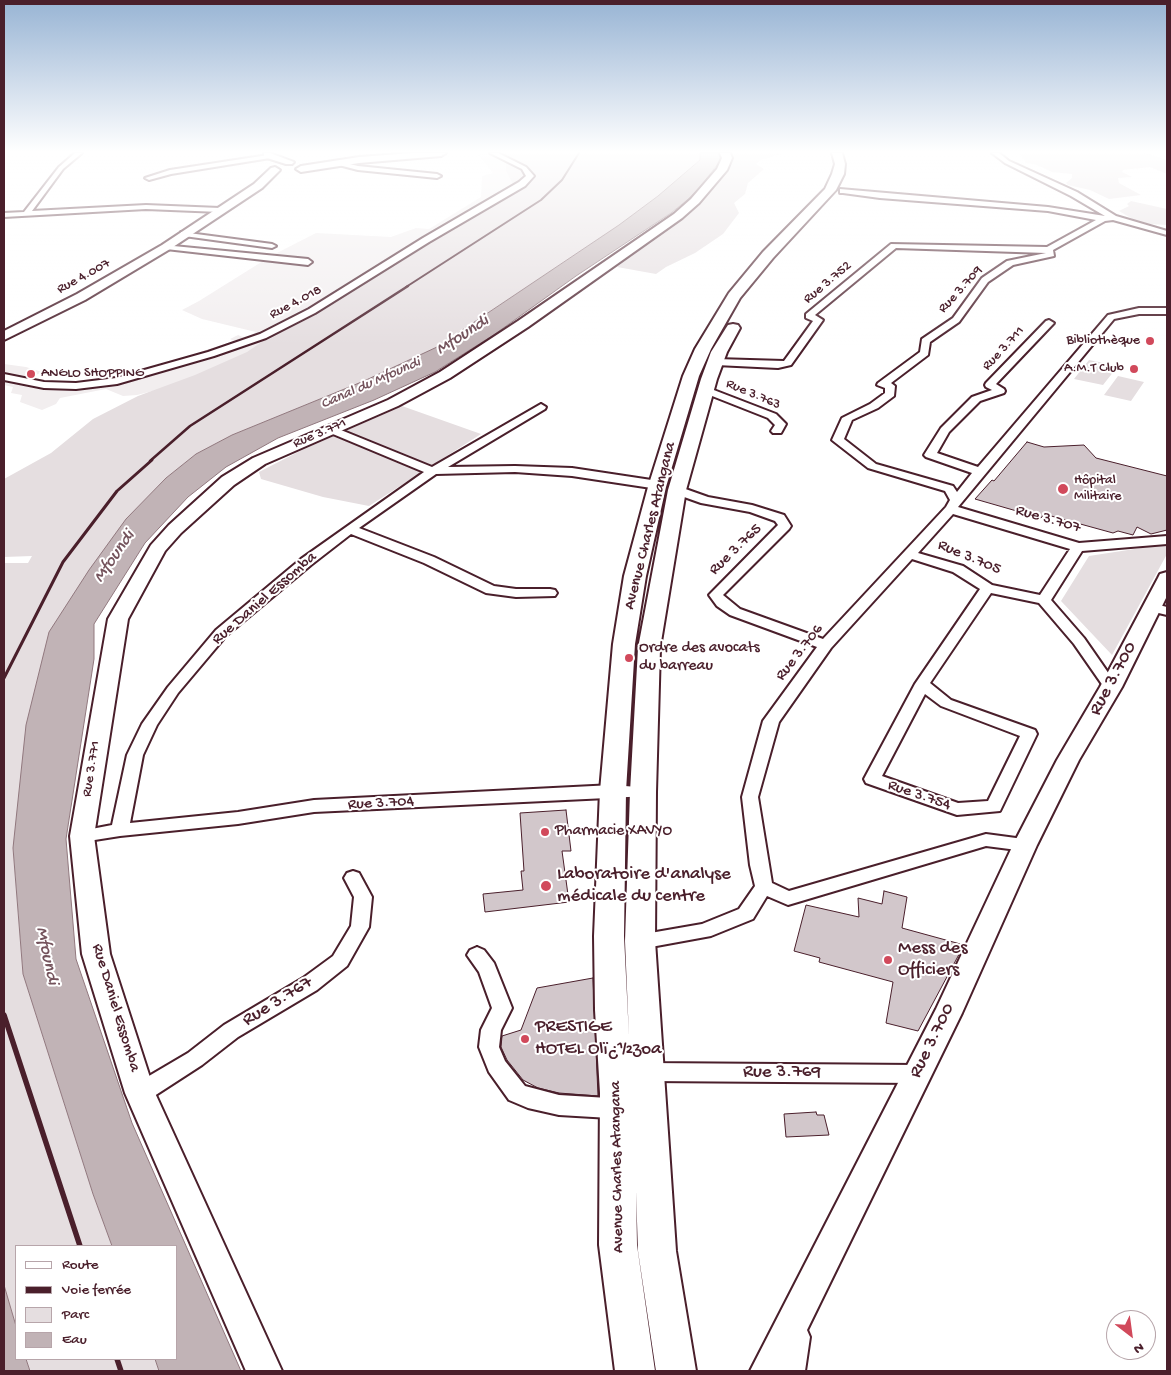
<!DOCTYPE html>
<html>
<head>
<meta charset="utf-8">
<style>
	body { margin:0 }
	#map { position:relative; width:1171px; height:1375px; overflow:hidden; background:#fff; font-family:"Gochi Hand",sans-serif }
	canvas { display:block }
	.frame { position:absolute; inset:0; border:5px solid #4a1f2b; pointer-events:none }
	.legend { position:absolute; left:15px; top:1245px; width:162px; height:115px; box-sizing:border-box; background:#fff; border:1px solid #b7a5aa; margin:0; padding:6px 9px; list-style:none; font-size:15px; color:#4a1f2b }
	.legend li { display:flex; align-items:center; gap:10px; height:25px }
	.legend b { width:25px; border:1px solid #b7a5aa }
	.north { position:absolute; left:1106px; top:1310px; width:50px; height:50px; box-sizing:border-box; background:#fff; border:1px solid #b7a5aa; border-radius:50%; rotate:150deg; font-size:14px; font-weight:700; line-height:20px; text-align:center; color:#4a1f2b }
	.north::after { content:''; display:block; margin:auto; width:18px; height:22px; background:#d1495b; clip-path:polygon(50% 0,100% 100%,50% 72%,0 100%) }
</style>
</head>
<body>
<div id="map">
<canvas width="1171" height="1375"></canvas>
<div class="frame"></div>
<ul class="legend">
<li><b style="height:6px;background:#fff"></b>Route</li>
<li><b style="height:6px;background:#4a1f2b"></b>Voie ferrée</li>
<li><b style="height:14px;background:#e5dee0"></b>Parc</li>
<li><b style="height:14px;background:#c1b3b6"></b>Eau</li>
</ul>
<div class="north">N</div>
</div>
<script>
const context = document.querySelector('canvas').getContext('2d');
context.lineJoin = 'round';
function fillPath(path, color) {
  context.fillStyle = color;
  context.fill(path, 'evenodd');
}
function toPath(rows) {
  const path = new Path2D();
  for (const r of rows) {
    path.moveTo(r[0], r[1]);
    for (let i = 2; i < r.length; i += 2) path.lineTo(r[i], r[i + 1]);
  }
  return path;
}
function strokePath(path, color, width, dash) {
  context.strokeStyle = color;
  context.lineWidth = width;
  context.lineCap = dash ? 'butt' : 'round';
  context.setLineDash(dash || []);
  context.stroke(path);
}
function label(font, color, halo, rows, align = 'center') {
  context.font = font + ' "Gochi Hand",sans-serif';
  context.lineWidth = 4;
  context.setLineDash([]);
  context.textBaseline = 'middle';
  context.strokeStyle = halo;
  context.fillStyle = color;
  for (const [text, x, y, turn = 0] of rows) {
    context.save();
    context.translate(x, y);
    context.rotate((+turn || 0) * Math.PI / 180);
    context.textAlign = isNaN(turn) ? turn : align;
    if (halo) context.strokeText(text, 0, 0);
    context.fillText(text, 0, 0);
    context.restore();
  }
}
fillPath(toPath([
	[477,153,528,153,530,179,293,337,176,385,137,395,123,396,106,389,60,398,56,404,42,410,20,402,22,395,11,393,13,387,4,385,4,364,26,367,42,372,28,379,72,384,103,380,169,362,234,341,230,339,238,335,243,337,253,336,251,335,256,332,202,319,182,310,199,301,271,256,316,233,391,237,416,228,429,229,481,197,482,176,493,173]
]), '#f2eeef');
fillPath(toPath([
	[501,153,700,153,701,156,700,160,658,196,619,225,437,347,364,381,232,435,196,454,166,478,126,519,13,848,23,974,93,1194,112,1246,16,1246,16,1326,4,1285,4,563,28,563,32,556,4,557,4,479,51,453,93,419,138,396,195,375,247,352,368,270,459,224,489,206,513,184,506,171,506,160],
	[731,153,784,153,761,160,756,164,764,169,748,183,745,194,734,203,739,213,723,234,695,253,666,267,656,274,617,267,693,207,726,172,733,157],
	[1022,153,1144,153,1167,160,1167,174,1150,167,1123,170,1122,172,1132,177,1118,178,1119,183,1141,195,1109,199,1090,190,1068,185,1066,183,1072,178,1072,174,1052,172,1037,165,1026,163,1020,154],
	[1131,201,1167,209,1167,225,1150,224,1136,221,1119,211,1129,206,1127,204],
	[1089,360,1118,366,1103,385,1074,379],
	[1118,376,1144,382,1131,401,1104,395],
	[402,406,481,434,369,506,323,497,261,479,259,472,302,450],
	[1167,544,1167,554,1112,655,1061,601,1089,556],
	[26,1359,155,1359,159,1371,30,1371]
]), '#e5dee0');
const water = toPath([
	[700,153,721,153,720,161,700,187,687,200,671,213,576,276,495,334,435,372,374,400,278,438,226,467,188,497,145,543,94,624,94,659,66,839,76,959,132,1123,241,1371,159,1371,155,1359,176,1359,176,1246,112,1246,93,1194,23,974,13,848,26,725,49,632,89,570,126,519,166,478,196,454,232,435,364,381,437,347,619,225,658,196,700,160,700,153],
	[4,1285,16,1326,16,1359,26,1359,30,1371,4,1371,4,1285]
]);
fillPath(water, '#c1b3b6');
strokePath(water, '#91787e', 1);
const building = toPath([
	[1027,442,1044,447,1084,445,1096,458,1167,476,1167,530,1151,534,1137,527,1133,535,1118,531,1113,533,1044,514,1041,518,975,499,992,480,994,481,1027,442],
	[566,810,571,851,562,851,569,902,485,912,483,894,523,890,521,871,524,871,520,813,566,810],
	[884,891,907,897,902,928,964,945,918,1031,886,1023,893,982,819,962,820,958,794,951,806,905,859,917,858,898,882,904,884,891],
	[593,978,598,1096,559,1093,538,1088,523,1080,507,1060,501,1047,502,1036,521,1030,537,988,593,978],
	[816,1112,817,1115,824,1115,829,1135,786,1137,784,1114,816,1112]
]);
fillPath(building, '#d2c7cb');
strokePath(building, '#4a1f2b', 1);
const street = toPath([
	[75,153,82,153,63,169,32,211,146,205,220,208,224,210,220,212,146,209,4,217,4,213,24,212,59,167,75,153],
	[490,153,498,153,526,167,534,176,525,186,429,242,315,313,266,338,214,356,117,384,76,389,44,388,4,380,4,374,44,382,76,383,116,378,208,352,260,334,309,309,423,238,519,182,526,176,522,169,490,153],
	[992,153,999,153,1009,161,1077,192,1116,216,1167,231,1167,235,1113,220,1105,221,1053,250,1054,256,1013,265,988,282,959,322,930,342,928,355,891,383,895,386,894,396,878,408,852,420,844,439,876,464,953,486,957,492,972,473,926,457,924,455,941,428,972,397,992,390,986,387,985,385,986,383,1046,321,1049,320,1054,323,996,384,1004,389,1005,391,1004,393,980,401,949,432,937,453,978,467,1108,315,1139,308,1167,308,1167,314,1139,314,1114,319,958,507,1079,543,1167,536,1167,544,1082,551,1051,600,1084,638,1118,687,1116,690,1106,690,1074,644,1039,603,991,593,930,683,951,700,1035,730,1037,734,1000,811,957,815,866,783,864,779,915,684,980,589,953,572,912,559,831,648,779,722,758,797,772,883,789,891,986,834,1031,840,1034,845,1031,850,1025,851,986,846,788,905,767,896,753,919,711,936,640,949,633,946,631,941,633,936,702,924,739,909,755,886,750,865,742,797,763,721,817,647,730,615,717,606,709,595,778,525,775,521,750,512,701,503,673,493,671,490,677,486,708,497,752,505,784,515,791,526,789,529,723,595,740,609,823,639,946,507,950,500,945,491,868,468,832,440,842,418,870,404,885,393,885,388,877,385,878,383,920,352,922,339,953,318,982,278,1007,261,1046,253,896,248,815,315,823,320,791,365,778,368,716,365,711,362,716,359,784,361,813,321,806,318,806,314,891,244,1047,247,1096,220,1048,211,880,198,843,193,840,193,840,189,1048,207,1105,216,1071,196,1005,163,992,153],
	[953,514,1070,549,1040,595,992,585,963,566,918,553,953,514],
	[925,694,941,706,1020,736,988,801,958,803,882,776,925,694],
	[268,155,270,156,270,158,171,174,149,180,145,178,170,170,268,155],
	[337,161,358,166,437,174,441,176,437,178,358,170,335,164,335,162,337,161],
	[181,232,272,244,276,246,272,248,184,236,181,236,181,232],
	[163,245,308,259,312,262,308,265,166,249,163,249,163,245],
	[706,387,776,414,786,424,781,433,773,433,771,431,775,425,768,418,702,392,701,390,706,387],
	[541,404,546,407,545,409,448,467,515,466,572,468,658,481,664,485,658,489,572,476,515,472,436,474,359,528,434,557,494,586,516,589,550,589,555,590,557,593,555,596,516,597,486,593,424,563,351,534,311,565,226,636,178,693,157,725,143,755,130,823,238,812,314,800,613,785,649,788,651,792,649,796,314,812,238,824,120,836,82,842,76,840,73,836,76,832,112,825,127,755,142,724,168,687,216,630,301,559,424,472,328,432,326,430,328,428,336,428,432,467,541,404],
	[1151,603,1167,607,1167,615,1146,610,1144,607,1151,603],
	[353,871,359,873,372,897,369,927,347,966,317,990,238,1037,202,1065,148,1100,140,1102,132,1100,129,1093,132,1086,188,1053,224,1025,303,978,333,956,351,926,354,897,344,878,347,873,353,871],
	[477,947,484,950,494,963,512,1008,501,1030,499,1047,505,1061,525,1086,559,1095,608,1098,617,1094,625,1097,628,1104,625,1111,610,1118,559,1115,528,1108,509,1100,489,1072,479,1047,481,1030,492,1008,479,972,467,955,470,950,477,947],
	[648,1063,917,1065,924,1067,927,1074,924,1081,917,1083,648,1081,641,1079,638,1072,641,1065,648,1063]
]);
const secondary = toPath([
	[264,153,270,153,294,162,292,164,286,164,264,157,264,153],
	[412,153,446,153,441,156,359,163,301,172,296,169,301,166,359,157,412,153],
	[720,153,730,153,732,158,727,170,699,203,682,218,528,327,450,378,398,406,265,464,234,485,181,533,165,551,128,619,94,836,110,954,155,1093,282,1371,246,1371,125,1093,82,954,70,836,108,619,151,545,169,525,222,477,253,458,388,400,440,372,518,321,674,214,691,199,717,169,722,158,720,153],
	[275,167,280,170,262,188,170,249,85,300,4,340,4,331,77,294,162,245,254,184,271,168,275,167],
	[1167,572,1167,596,1122,687,1079,760,1037,845,962,1013,807,1330,810,1337,805,1371,750,1371,936,1009,1013,845,1057,760,1100,687,1158,578,1160,574,1167,572]
]);
const primary = toPath([
	[832,153,842,153,845,164,844,174,836,190,773,258,740,298,711,349,699,376,666,487,646,576,635,644,626,791,624,936,629,1037,625,941,630,792,638,648,668,490,701,379,711,352,726,328,728,325,733,324,738,325,740,328,727,352,717,379,686,490,660,648,656,792,655,941,676,1251,696,1371,656,1371,638,1251,636,1191,637,1245,655,1371,615,1371,599,1245,600,1093,595,1010,594,936,600,791,613,644,624,576,648,487,683,376,695,349,729,293,763,252,825,189,832,174,835,164,832,153]
]);
strokePath(street, '#4a1f2b', 4);
strokePath(secondary, '#4a1f2b', 4);
strokePath(primary, '#4a1f2b', 4);
fillPath(street, '#fff');
fillPath(secondary, '#fff');
fillPath(primary, '#fff');
strokePath(toPath([
	[406,287,541,200,562,180,579,153]
]), '#4a1f2b', 2);
strokePath(toPath([
	[150,461,190,426,408,286]
]), '#4a1f2b', 2.5);
strokePath(toPath([
	[4,678,63,562,117,491,152,460]
]), '#4a1f2b', 3);
strokePath(toPath([
	[4,1015,80,1246],
	[117,1359,121,1371]
]), '#4a1f2b', 5.5);
const sky = context.createLinearGradient(0, 0, 0, 345);
sky.addColorStop(0, '#98b4d4');
sky.addColorStop(0.44, '#fff');
sky.addColorStop(1, '#ffffff00');
context.fillStyle = sky;
context.fillRect(0, 0, 1171, 345);
for (const [x, y, r, color] of [
	[1150,341,5,"#d1495b"],
	[1134,369,5,"#d1495b"],
	[31,374,5,"#d1495b"],
	[1063,489,6,"#d1495b"],
	[629,658,5,"#d1495b"],
	[545,832,5,"#d1495b"],
	[546,886,6,"#d1495b"],
	[888,960,5,"#d1495b"],
	[525,1039,5,"#d1495b"]
]) {
  const dot = new Path2D();
  dot.arc(x, y, r, 0, 2 * Math.PI);
  context.fillStyle = color;
  context.fill(dot);
  strokePath(dot, '#fff', 2);
}
label('14px', '#4a1f2b', '#fff', [
	["Rue 4.007",84,277,-29],
	["Rue 3.752",828,283,-40],
	["Rue 3.709",961,290,-48],
	["Rue 4.018",296,303,-28],
	["Rue 3.711",1004,349,-47],
	["Rue 3.763",753,395,23],
	["Rue 3.771",320,434,-23],
	["Rue 3.771",92,769,-81]
]);
label('14px', '#4a1f2b', '#fff', [
	["Bibliothèque",1140,341],
	["A.M.T Club",1124,369],
	["ANGLO SHOPPING",41,374,"left"],
	["Hôpital",1074,481,"left"],
	["Militaire",1074,497,"left"]
], 'right');
label('italic 15px', '#74535c', '#fff', [
	["Canal du Mfoundi",371,384,-24]
]);
label('16px', '#4a1f2b', '#fff', [
	["Rue 3.707",1048,520,16],
	["Avenue Charles Atangana",651,526,-76],
	["Rue 3.765",736,550,-44],
	["Rue 3.705",969,558,23],
	["Rue Daniel Essomba",265,599,-41],
	["Rue 3.706",800,653,-52],
	["Rue 3.754",919,796,19],
	["Rue 3.704",381,804,-3],
	["Rue Daniel Essomba",115,1008,73],
	["Avenue Charles Atangana",618,1167,-91]
]);
label('16px', '#4a1f2b', '#fff', [
	["Ordre des avocats",639,649],
	["du barreau",639,667],
	["Pharmacie XAVYO",555,832]
], 'left');
label('italic 18px', '#74535c', '#fff', [
	["Mfoundi",463,336,-33],
	["Mfoundi",115,557,-55],
	["Mfoundi",46,956,78]
]);
label('19px', '#4a1f2b', '#fff', [
	["Rue 3.700",1114,679,-62],
	["Rue 3.767",278,1002,-32],
	["Rue 3.700",933,1041,-64],
	["Rue 3.769",782,1073]
]);
label('19px', '#4a1f2b', '#fff', [
	["Laboratoire d'analyse",557,875],
	["médicale du centre",557,897],
	["Mess des",898,949],
	["Officiers",898,971],
	["PRESTIGE",535,1028],
	["HOTEL Olï¿½zoa",535,1050]
], 'left');
</script>
</body>
</html>
